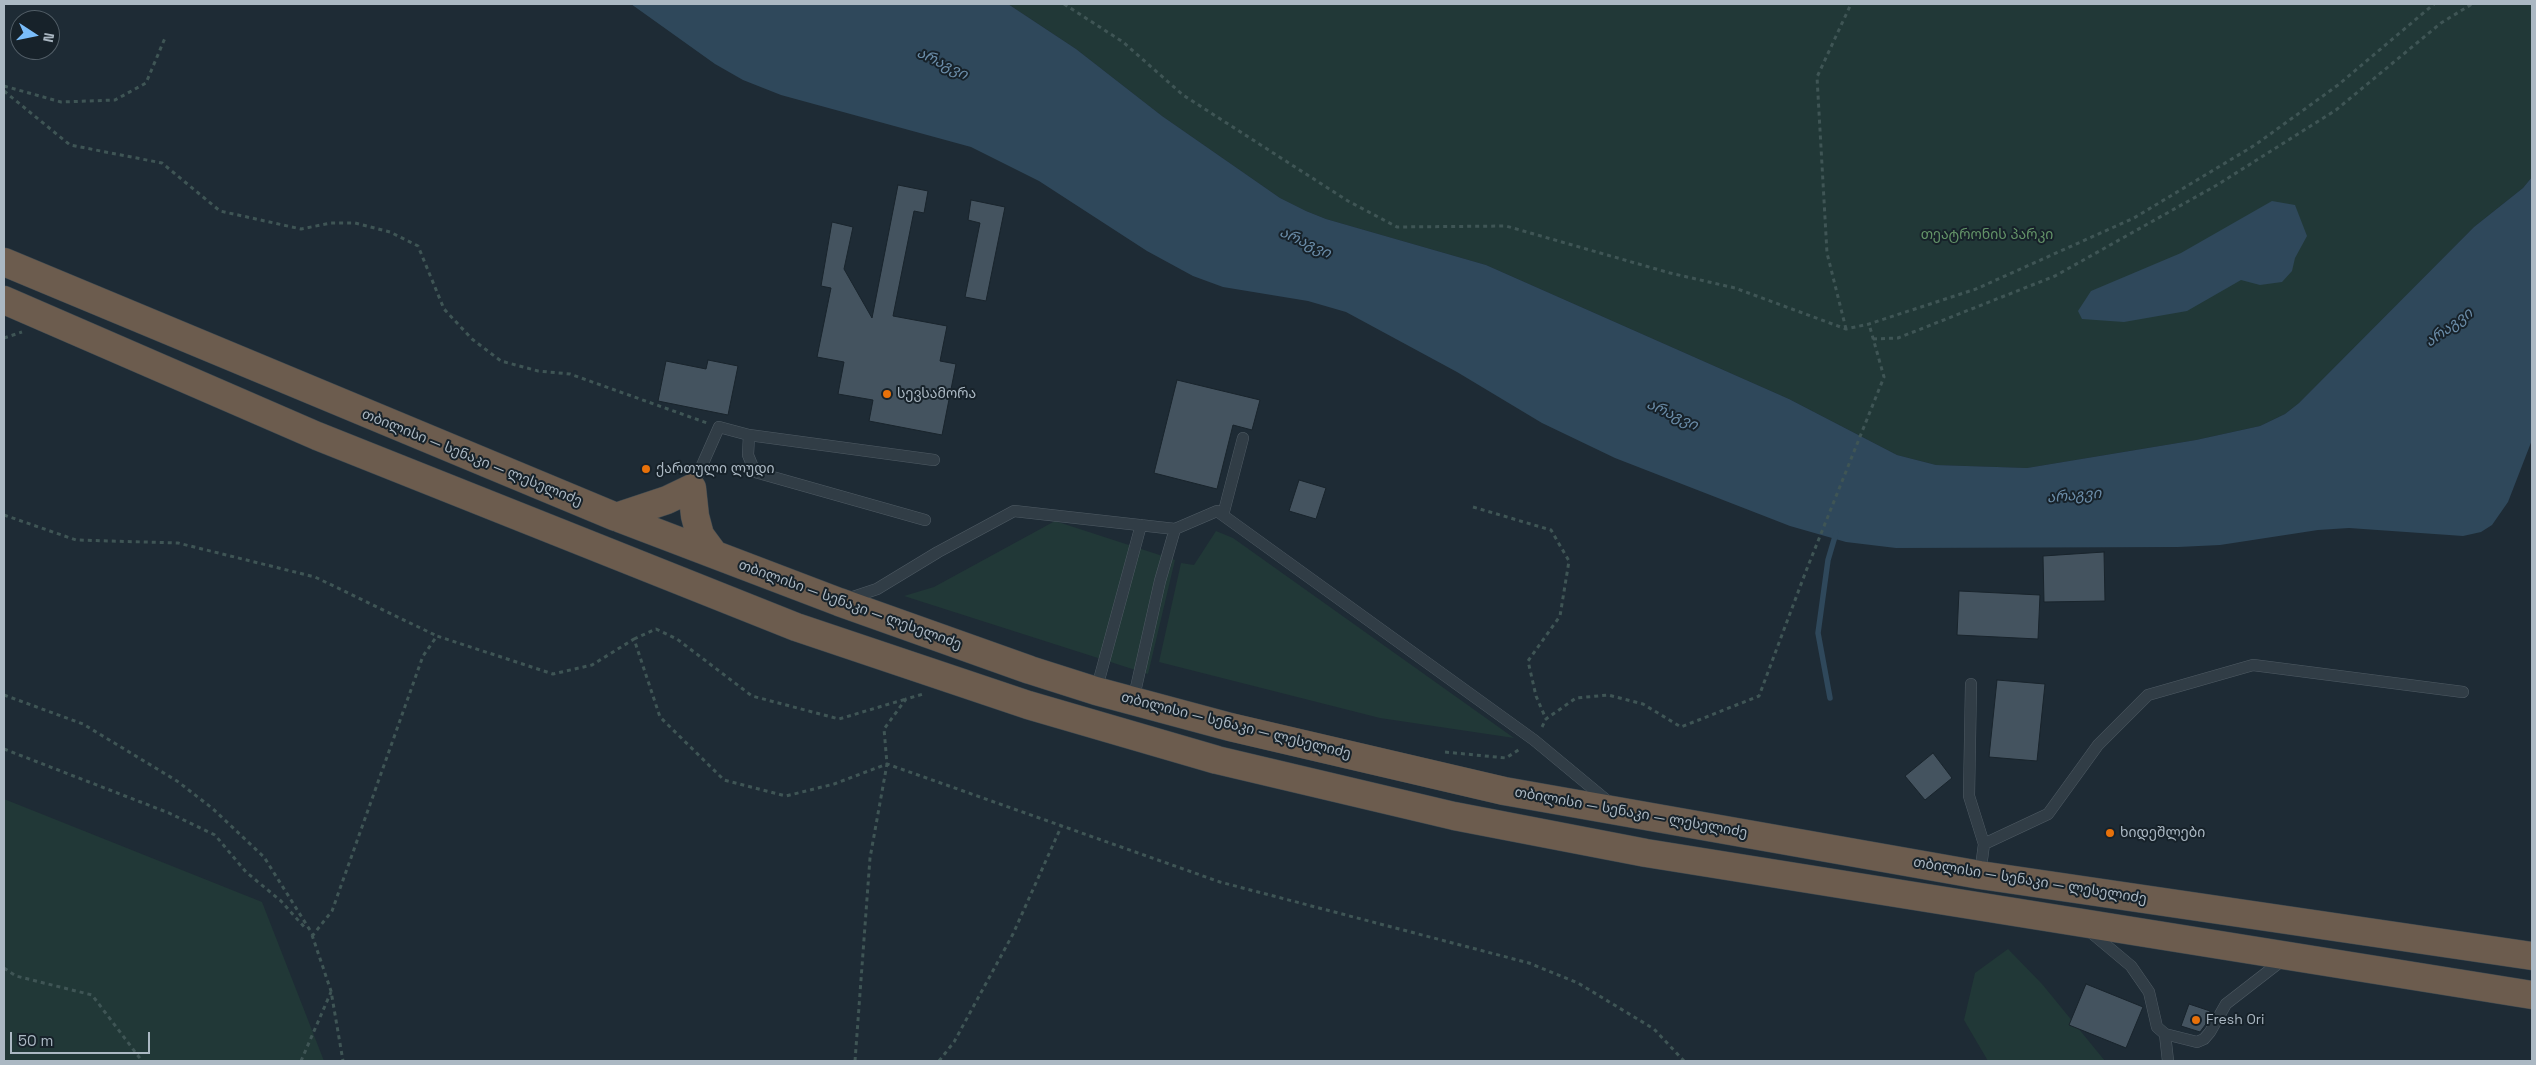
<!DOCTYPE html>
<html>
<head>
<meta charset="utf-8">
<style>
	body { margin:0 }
	#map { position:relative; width:2536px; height:1065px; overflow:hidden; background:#1e2b35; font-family:"Space Grotesk",sans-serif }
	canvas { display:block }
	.frame { position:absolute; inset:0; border:5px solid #abb8c3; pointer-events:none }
	.north { position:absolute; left:10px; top:10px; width:50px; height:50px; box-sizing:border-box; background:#17222a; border:1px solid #525e67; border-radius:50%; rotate:101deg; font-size:14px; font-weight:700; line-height:20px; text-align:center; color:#abb8c3 }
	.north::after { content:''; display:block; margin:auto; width:18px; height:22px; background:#7abdfa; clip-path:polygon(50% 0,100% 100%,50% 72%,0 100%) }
	.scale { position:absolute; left:10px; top:1032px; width:140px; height:22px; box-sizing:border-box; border:2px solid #abb8c3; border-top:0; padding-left:6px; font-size:15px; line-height:18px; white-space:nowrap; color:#abb8c3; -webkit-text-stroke:4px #17222a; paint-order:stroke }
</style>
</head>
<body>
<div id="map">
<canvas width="2536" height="1065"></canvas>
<div class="frame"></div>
<div class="north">N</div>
<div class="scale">50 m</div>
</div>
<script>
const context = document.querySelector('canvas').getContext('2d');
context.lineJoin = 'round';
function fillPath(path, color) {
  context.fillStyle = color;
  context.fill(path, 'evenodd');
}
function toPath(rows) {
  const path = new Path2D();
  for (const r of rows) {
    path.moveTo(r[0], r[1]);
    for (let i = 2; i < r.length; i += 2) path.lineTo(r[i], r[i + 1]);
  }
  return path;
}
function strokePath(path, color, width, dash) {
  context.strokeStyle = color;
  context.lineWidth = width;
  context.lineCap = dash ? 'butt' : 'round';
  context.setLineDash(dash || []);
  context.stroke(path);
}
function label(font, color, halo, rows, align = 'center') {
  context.font = font + ' "Space Grotesk","Noto Sans Georgian",sans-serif';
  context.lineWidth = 4;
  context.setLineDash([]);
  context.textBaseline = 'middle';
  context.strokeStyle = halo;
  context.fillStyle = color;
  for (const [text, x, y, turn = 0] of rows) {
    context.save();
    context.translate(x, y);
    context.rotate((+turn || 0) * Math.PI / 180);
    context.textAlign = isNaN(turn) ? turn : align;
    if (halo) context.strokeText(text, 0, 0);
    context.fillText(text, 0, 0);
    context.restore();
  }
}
fillPath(toPath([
	[1008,4,2532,4,2532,177,2523,188,2474,227,2299,403,2285,414,2260,426,2196,440,2027,468,1936,465,1897,455,1789,399,1486,265,1326,219,1306,211,1280,198,1162,116,1076,49],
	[1055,521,1175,560,1148,674,904,596,934,587],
	[1216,531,1233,538,1514,738,1380,718,1159,662,1181,563,1194,565],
	[4,799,262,902,324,1061,4,1061],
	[2008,949,2042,984,2105,1061,1988,1061,1964,1020,1975,973]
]), '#213837');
fillPath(toPath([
	[631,4,1008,4,1076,49,1162,116,1280,198,1306,211,1326,219,1486,265,1789,399,1897,455,1936,465,2027,468,2196,440,2260,426,2285,414,2299,403,2474,227,2523,188,2532,177,2532,440,2508,502,2492,525,2481,532,2463,536,2349,528,2318,530,2220,545,2178,547,1896,548,1846,542,1790,526,1615,458,1542,423,1457,372,1346,312,1308,301,1223,287,1193,276,1147,251,1039,181,971,147,781,95,743,80,715,64],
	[2272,201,2295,205,2307,236,2295,258,2292,271,2282,282,2260,285,2241,280,2187,311,2124,322,2082,319,2078,311,2091,291,2181,253]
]), '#2f485b');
strokePath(toPath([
	[1830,698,1818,633,1828,560,1836,533]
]), '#2f485b', 5.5);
const building = toPath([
	[898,185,928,191,924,213,914,211,893,316,947,326,940,361,956,364,942,435,869,421,873,400,838,394,844,362,817,357,831,288,821,286,832,222,853,227,844,269,872,318,898,185],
	[971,200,1005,207,986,301,965,297,980,223,968,220,971,200],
	[708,360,738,366,728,415,658,401,666,361,706,369,708,360],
	[1177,380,1260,400,1252,430,1233,425,1217,489,1154,473,1177,380],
	[1299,480,1326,488,1316,519,1289,511,1299,480],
	[2104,552,2105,601,2044,602,2043,556,2104,552],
	[1959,591,2040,595,2038,639,1957,635,1959,591],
	[1997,680,2045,684,2037,761,1989,757,1997,680],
	[1933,753,1952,778,1925,800,1905,776,1933,753],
	[2086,984,2143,1007,2126,1048,2069,1025,2086,984],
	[2189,1004,2210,1011,2206,1024,2200,1032,2181,1026,2189,1004]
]);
fillPath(building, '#44535f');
strokePath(building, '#19242c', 1);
const lane = toPath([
	[749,435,748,455,755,472,925,520],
	[692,488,719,427,749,435,934,460],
	[1223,515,1243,438],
	[847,599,877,589,938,552,1014,511,1175,529,1217,511,1534,740,1610,803],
	[1971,684,1969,796,1984,844,1980,875],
	[1096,691,1141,525],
	[1133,701,1160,581,1175,529],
	[1984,844,2048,814,2098,745,2148,695,2253,665,2463,692],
	[2088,930,2131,966,2149,992,2157,1027,2165,1034,2197,1042,2204,1039,2210,1032,2226,1004,2284,959],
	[2165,1034,2168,1061]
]);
const highway = toPath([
	[4,262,616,517,839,602,1030,670,1096,691,1230,727,1504,791,1980,875,2532,956],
	[4,300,317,436,796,627,1028,705,1217,760,1454,816,1646,853,2532,995],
	[616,517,667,500,692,488,695,516,700,535,714,554]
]);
strokePath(lane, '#4f5b64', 12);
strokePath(highway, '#3c4850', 29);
strokePath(toPath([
	[1064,4,1123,42,1183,95,1348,201,1397,227,1506,226,1670,273,1735,288,1846,329,1869,324,1976,289,2134,218,2255,145,2338,85,2434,4],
	[4,86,61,102,115,100,146,83,165,38],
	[4,91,70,145,162,163,220,211,301,229,331,223,355,223,390,232,418,246,444,309,472,339,501,361,538,371,570,374,707,423],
	[1846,329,1827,253,1817,77,1851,4],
	[4,338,22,332],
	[1873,339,1898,338,2055,276,2217,185,2336,110,2441,23,2472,4],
	[1473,507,1551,530,1569,561,1560,616,1528,661,1536,696,1546,719,1576,698,1608,695,1643,704,1681,727,1759,696,1806,571,1884,377,1869,324],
	[4,515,76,540,178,543,315,577,437,636],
	[634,639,656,629,677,639,752,696,839,719,906,699],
	[4,695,83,724,177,781,212,808,264,857,313,935,332,911,423,656,437,636,553,674,592,665,634,639,660,717,724,780,786,796,834,784,887,764,1220,882,1529,963,1578,983,1654,1029,1684,1061],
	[1542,727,1546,719],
	[4,749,169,813,215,835,246,872,281,901,306,929],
	[1445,752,1506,758,1520,749],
	[312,935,331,991,343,1061],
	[4,968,16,976,92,995,142,1061],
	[301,1061,331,992],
	[855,1061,870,858,887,764,884,729,906,699,923,694],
	[939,1061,954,1042,1013,934,1061,827]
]), '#3f5555', 3, [4, 4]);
strokePath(lane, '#313d46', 11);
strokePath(highway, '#6c5c4e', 28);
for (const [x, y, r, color] of [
	[887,394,5,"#e8710a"],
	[646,469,5,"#e8710a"],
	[2110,833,5,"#e8710a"],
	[2196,1020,5,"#e8710a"]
]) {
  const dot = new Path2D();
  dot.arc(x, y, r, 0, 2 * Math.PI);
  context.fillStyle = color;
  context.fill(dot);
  strokePath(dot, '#17222a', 2);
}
label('14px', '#639368', '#17222a', [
	["თეატრონის პარკი",1987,235]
]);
label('14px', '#abb8c3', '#17222a', [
	["სევსამორა",897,394],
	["ქართული ლუდი",656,469],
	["ხიდეშლები",2120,833],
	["Fresh Ori",2206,1020]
], 'left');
label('14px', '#abb8c3', '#17222a', [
	["თბილისი — სენაკი — ლესელიძე",472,458,22],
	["თბილისი — სენაკი — ლესელიძე",850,605,20],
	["თბილისი — სენაკი — ლესელიძე",1236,726,14],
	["თბილისი — სენაკი — ლესელიძე",1631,813,10],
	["თბილისი — სენაკი — ლესელიძე",2030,881,9]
]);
label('italic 15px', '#6b8da9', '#17222a', [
	["არაგვი",942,64,26],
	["არაგვი",1305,243,25],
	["არაგვი",2449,328,-36],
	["არაგვი",1672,415,25],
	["არაგვი",2074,496,-5]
]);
</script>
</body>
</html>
